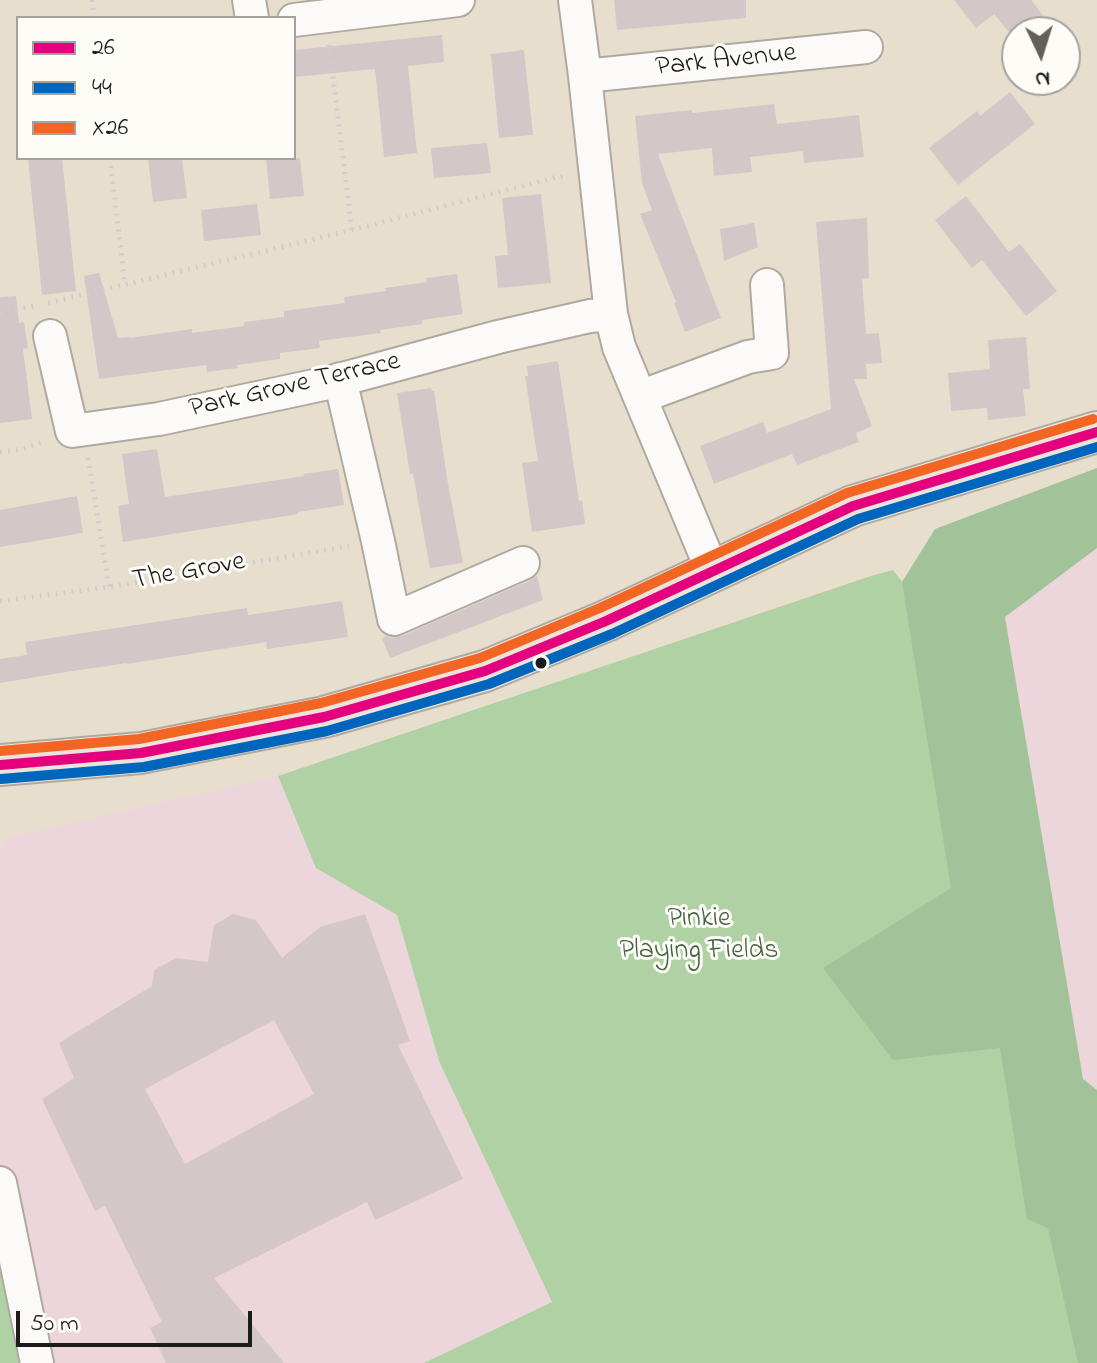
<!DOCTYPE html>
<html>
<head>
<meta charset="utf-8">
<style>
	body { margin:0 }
	#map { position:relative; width:1097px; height:1363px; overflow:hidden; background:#e8dece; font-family:"Indie Flower",sans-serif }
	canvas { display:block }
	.legend { position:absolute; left:16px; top:16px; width:280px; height:144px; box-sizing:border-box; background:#fdfcf7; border:2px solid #a3a29f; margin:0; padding:10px 14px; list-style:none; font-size:24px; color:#1c1c1c }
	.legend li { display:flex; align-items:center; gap:16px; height:40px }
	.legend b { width:40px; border:2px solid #a3a29f }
	.north { position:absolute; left:1001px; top:16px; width:80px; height:80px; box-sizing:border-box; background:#fdfcf7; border:2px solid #a3a29f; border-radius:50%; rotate:176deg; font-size:22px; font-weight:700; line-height:32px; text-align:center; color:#1c1c1c }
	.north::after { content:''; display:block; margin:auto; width:28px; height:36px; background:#63605a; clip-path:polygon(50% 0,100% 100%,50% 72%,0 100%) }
	.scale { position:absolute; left:16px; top:1311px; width:236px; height:36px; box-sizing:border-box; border:4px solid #1c1c1c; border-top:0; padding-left:10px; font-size:24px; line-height:28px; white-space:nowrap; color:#1c1c1c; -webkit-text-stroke:6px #fdfcf7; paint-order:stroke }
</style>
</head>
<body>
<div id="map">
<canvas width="1097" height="1363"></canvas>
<ul class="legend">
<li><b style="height:10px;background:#e5007d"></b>26</li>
<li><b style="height:10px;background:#0065bd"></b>44</li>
<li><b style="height:10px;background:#f26522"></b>X26</li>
</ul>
<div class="north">N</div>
<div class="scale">50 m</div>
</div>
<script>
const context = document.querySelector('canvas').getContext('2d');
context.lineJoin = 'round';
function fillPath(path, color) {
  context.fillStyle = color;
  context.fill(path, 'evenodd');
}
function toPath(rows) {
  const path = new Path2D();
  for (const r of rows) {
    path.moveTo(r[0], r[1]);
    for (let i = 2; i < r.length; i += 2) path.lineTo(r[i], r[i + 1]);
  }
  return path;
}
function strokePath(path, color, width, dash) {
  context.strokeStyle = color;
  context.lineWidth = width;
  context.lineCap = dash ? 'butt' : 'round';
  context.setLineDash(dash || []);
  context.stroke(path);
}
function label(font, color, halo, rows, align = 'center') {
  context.font = font + ' "Indie Flower",sans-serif';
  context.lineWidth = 6;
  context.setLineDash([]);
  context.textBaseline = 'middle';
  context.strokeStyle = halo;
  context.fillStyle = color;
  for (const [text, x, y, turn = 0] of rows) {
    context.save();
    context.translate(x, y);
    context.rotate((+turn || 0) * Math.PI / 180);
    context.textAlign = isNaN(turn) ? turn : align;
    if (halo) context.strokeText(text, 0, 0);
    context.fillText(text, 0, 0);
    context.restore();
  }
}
fillPath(toPath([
	[1097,494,1097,1363,946,539],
	[278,776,316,868,397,915,439,1061,552,1302,424,1363,19,1363,0,1270,0,849,5,838]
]), '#ecd6db');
fillPath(toPath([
	[893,570,919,604,1081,1363,424,1363,552,1302,439,1061,397,915,316,868,278,776,868,577],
	[0,1270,19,1363,0,1363]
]), '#afd1a4');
fillPath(toPath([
	[1097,468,1097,548,1005,617,1083,1079,1097,1090,1097,1363,1078,1363,1048,1228,1027,1219,1000,1048,893,1060,823,968,951,888,902,582,935,529]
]), '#a2c29a');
fillPath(toPath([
	[614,0,746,0,746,18,617,30],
	[954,0,1031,0,1056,32,1009,32,994,14,976,28],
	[442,35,444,62,408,66,417,153,384,157,375,69,294,77,294,50],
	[524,50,533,135,499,138,491,54],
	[1010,92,1035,124,958,185,929,148,977,111,980,116],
	[774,104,777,124,859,115,864,157,804,163,803,151,750,157,752,172,714,176,712,148,658,154,721,318,685,332,674,303,676,302,640,214,652,210,642,183,635,116,692,110,692,113],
	[487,143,491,173,434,178,431,148],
	[28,158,62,158,76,291,42,295],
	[148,158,182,158,187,198,153,202],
	[266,158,300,158,304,196,270,199],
	[541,194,551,283,498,288,495,256,508,255,502,198],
	[966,196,1009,252,1020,244,1057,291,1026,316,982,260,972,268,935,220],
	[257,204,261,235,204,241,201,210],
	[867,218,869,278,862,279,866,334,879,333,882,363,866,364,867,379,854,379,872,426,856,433,859,442,797,465,792,454,714,484,700,446,763,422,767,433,831,409,816,222],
	[754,223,758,247,724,261,720,229],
	[99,273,118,338,130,337,130,338,192,329,192,333,244,326,244,322,284,317,284,311,345,303,344,297,386,291,385,288,427,282,426,278,457,274,463,314,422,320,422,324,380,330,381,333,319,341,320,348,280,353,280,359,237,365,238,368,207,372,206,365,99,379,84,276],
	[16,296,19,323,24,322,28,348,23,349,32,419,0,423,0,297],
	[1026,337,1030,389,1023,389,1026,416,988,420,987,408,951,411,948,373,990,369,988,340],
	[558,361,579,501,582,500,585,524,532,532,522,463,538,461,525,376,528,376,527,366],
	[431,388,432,391,434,391,447,478,463,563,430,568,413,474,410,474,397,393],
	[157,449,165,497,304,476,303,474,338,469,344,505,298,512,298,514,123,542,118,506,129,504,122,454],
	[77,496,83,533,0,547,0,510],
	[537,576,543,600,390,658,382,638,386,636,391,638,402,636,531,580],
	[342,601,348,637,267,649,266,642,127,664,127,663,66,672,0,683,0,659,27,655,25,642,247,608,248,615],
	[233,914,256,920,282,958,320,927,365,914,410,1041,398,1045,463,1179,375,1220,367,1202,214,1278,284,1363,166,1363,150,1328,162,1322,105,1206,95,1211,42,1099,74,1078,59,1043,152,986,154,970,176,958,208,962,214,925],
	[274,1020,314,1094,185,1164,145,1089]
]), '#d4c7c8');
const minor = toPath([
	[249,0,252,18],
	[575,0,585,76,611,314,619,347,712,570],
	[294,20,458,0],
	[585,76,866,47],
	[50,336,72,431,159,419,328,383,498,337,590,316,611,314],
	[340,379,378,541,394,619,523,563],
	[640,397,748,357,772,353,767,285],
	[0,1183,37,1363]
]);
const major = toPath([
	[0,765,141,753,324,717,485,671,606,621,853,506,1097,432]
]);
strokePath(minor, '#afa99f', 36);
strokePath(major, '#afa99f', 44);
strokePath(toPath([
	[92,0,94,18],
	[329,45,352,230],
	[110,158,125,285],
	[48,303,352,230,557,177,566,176],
	[0,313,38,305],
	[0,452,23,449,45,441],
	[88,458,109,587],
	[0,601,109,587,349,546]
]), '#d0ceca', 5, [2, 6]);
strokePath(minor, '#fcfaf8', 32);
strokePath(major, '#ece4db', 40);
strokePath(toPath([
	[0,765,141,753,324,717,485,671,606,621,853,506,1097,432]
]), '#e5007d', 10);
strokePath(toPath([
	[1,779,144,767,327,731,489,684,612,634,858,519,1097,447]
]), '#0065bd', 10);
strokePath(toPath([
	[0,751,139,739,321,703,480,658,600,608,847,493,1093,419]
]), '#f26522', 10);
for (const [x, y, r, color] of [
	[541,663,7,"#1c1c1c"]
]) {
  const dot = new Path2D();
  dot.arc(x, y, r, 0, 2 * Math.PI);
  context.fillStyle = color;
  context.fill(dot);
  strokePath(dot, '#fdfcf7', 3);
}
label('28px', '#1c1c1c', '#fdfcf7', [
	["Park Avenue",726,62,-6],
	["Park Grove Terrace",295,387,-13],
	["The Grove",189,573,-10]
]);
label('28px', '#446045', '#fdfcf7', [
	["Pinkie",699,920],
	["Playing Fields",699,952]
]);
</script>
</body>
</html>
